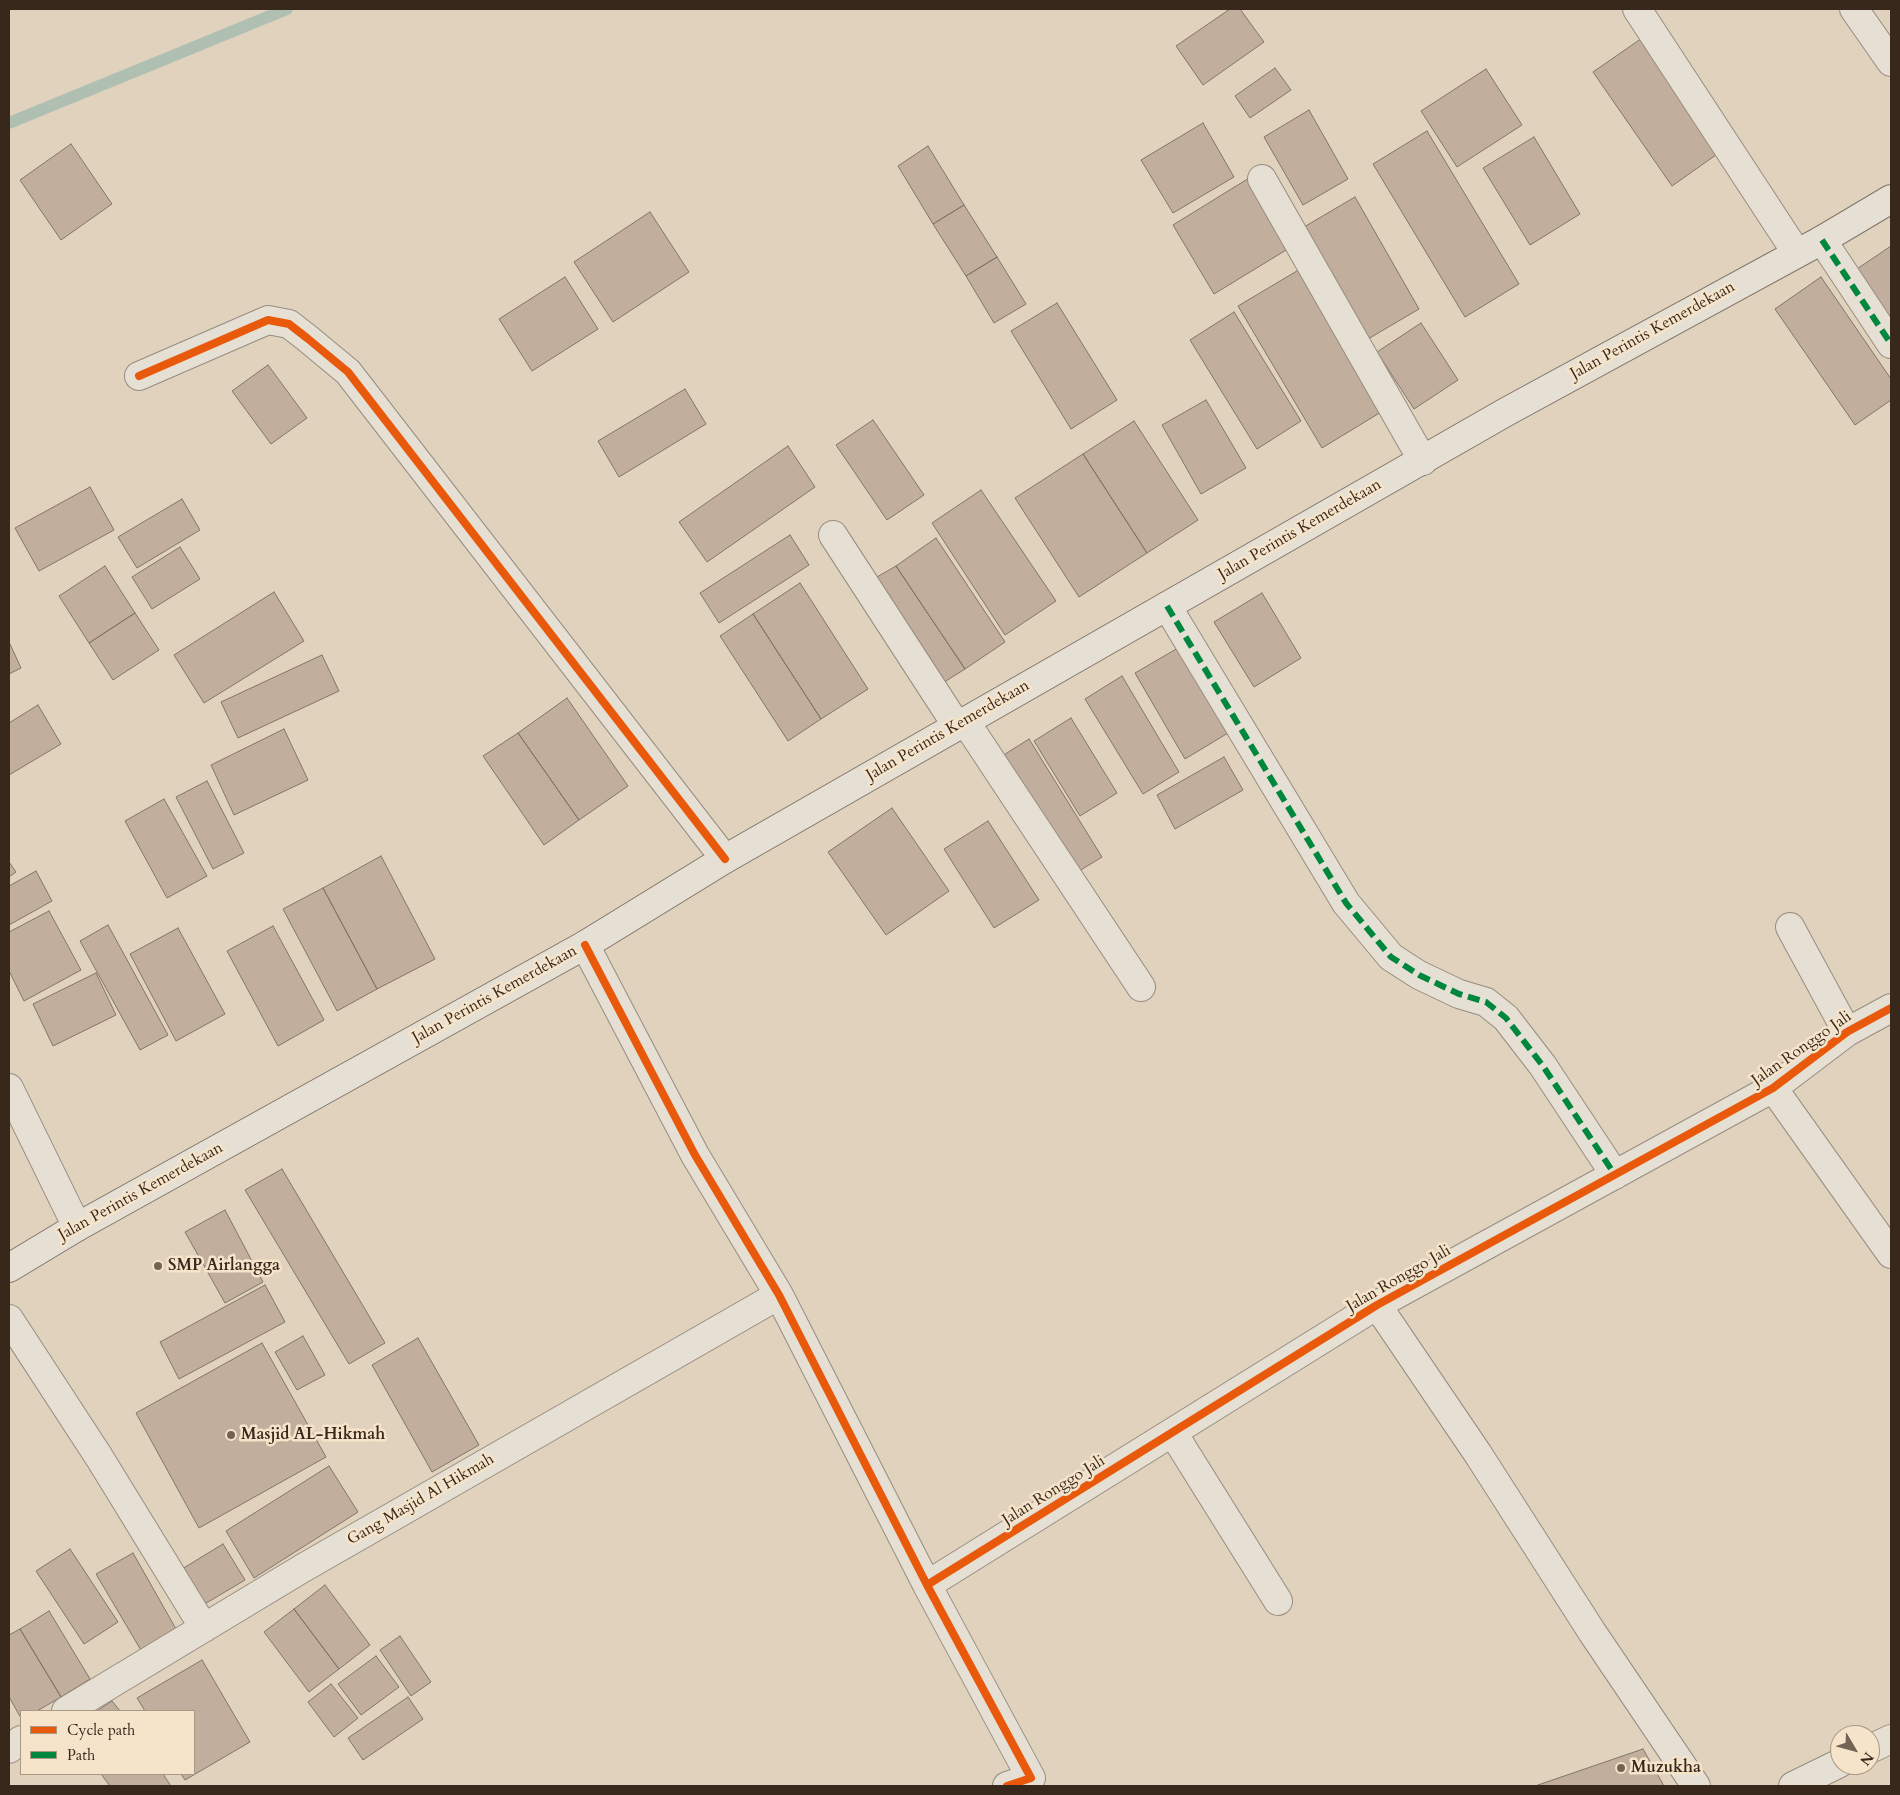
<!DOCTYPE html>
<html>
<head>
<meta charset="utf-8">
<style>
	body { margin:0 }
	#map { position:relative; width:1900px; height:1795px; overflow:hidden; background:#e1d2bd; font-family:Cardo,serif }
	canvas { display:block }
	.frame { position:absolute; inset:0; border:10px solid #38271b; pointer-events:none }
	.legend { position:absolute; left:20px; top:1710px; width:175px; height:65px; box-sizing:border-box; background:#f5e4ca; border:1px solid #a99884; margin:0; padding:6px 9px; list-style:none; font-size:15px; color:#38271b }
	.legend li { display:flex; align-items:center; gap:10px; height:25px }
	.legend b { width:25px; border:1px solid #a99884 }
	.north { position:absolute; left:1830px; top:1725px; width:50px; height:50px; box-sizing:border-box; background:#f5e4ca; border:1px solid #a99884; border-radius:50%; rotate:127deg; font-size:14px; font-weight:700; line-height:20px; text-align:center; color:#38271b }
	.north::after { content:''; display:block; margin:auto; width:18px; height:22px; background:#736354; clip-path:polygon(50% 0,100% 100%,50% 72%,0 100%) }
</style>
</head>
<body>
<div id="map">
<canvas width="1900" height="1795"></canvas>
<div class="frame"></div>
<ul class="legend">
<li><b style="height:6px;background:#e8590c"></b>Cycle path</li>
<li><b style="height:6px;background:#00873e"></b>Path</li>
</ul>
<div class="north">N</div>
</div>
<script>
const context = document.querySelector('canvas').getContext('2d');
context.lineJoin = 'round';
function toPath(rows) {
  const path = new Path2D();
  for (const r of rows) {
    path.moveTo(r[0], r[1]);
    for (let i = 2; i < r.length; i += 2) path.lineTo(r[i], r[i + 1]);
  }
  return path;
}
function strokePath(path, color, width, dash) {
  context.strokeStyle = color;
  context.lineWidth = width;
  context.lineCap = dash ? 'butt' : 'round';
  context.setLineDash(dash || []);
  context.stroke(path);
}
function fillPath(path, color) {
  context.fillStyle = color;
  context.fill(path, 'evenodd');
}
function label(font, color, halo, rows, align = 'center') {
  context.font = font + ' Cardo,serif';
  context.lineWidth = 5;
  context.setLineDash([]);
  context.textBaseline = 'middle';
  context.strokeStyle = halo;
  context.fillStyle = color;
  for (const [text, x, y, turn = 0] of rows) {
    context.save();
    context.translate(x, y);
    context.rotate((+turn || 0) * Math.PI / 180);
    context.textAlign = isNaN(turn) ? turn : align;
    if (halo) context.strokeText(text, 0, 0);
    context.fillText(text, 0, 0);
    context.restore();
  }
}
strokePath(toPath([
	[9,123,287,9]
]), '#afc0b3', 12);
const building = toPath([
	[1230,9,1240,9,1264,42,1203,85,1176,46,1230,9],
	[1645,36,1723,150,1672,186,1593,72,1645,36],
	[1275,68,1291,90,1250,118,1235,96,1275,68],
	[1486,69,1522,125,1457,167,1421,111,1486,69],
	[1309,110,1348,179,1303,205,1264,137,1309,110],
	[1203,123,1234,177,1173,213,1141,160,1203,123],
	[1427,131,1519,284,1465,317,1373,164,1427,131],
	[1534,137,1580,214,1530,245,1483,168,1534,137],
	[71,144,112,204,61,240,20,180,71,144],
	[928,146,964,205,933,224,898,166,928,146],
	[1254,175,1296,244,1214,294,1173,225,1254,175],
	[1355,197,1419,309,1368,339,1304,227,1355,197],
	[964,205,997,257,966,276,933,224,964,205],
	[650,212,689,272,613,322,574,262,650,212],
	[1891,246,1891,341,1848,275,1891,246],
	[997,257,1026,304,994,323,966,276,997,257],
	[1307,265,1391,406,1322,448,1238,306,1307,265],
	[565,277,598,329,532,371,499,319,565,277],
	[1821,277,1891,379,1891,400,1855,425,1775,309,1821,277],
	[1057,303,1117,400,1071,429,1011,331,1057,303],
	[1234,312,1301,421,1257,449,1190,340,1234,312],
	[1421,323,1458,380,1414,409,1377,352,1421,323],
	[268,365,307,418,271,444,232,391,268,365],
	[685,389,706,424,619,477,598,441,685,389],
	[1206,400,1246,468,1201,494,1162,425,1206,400],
	[873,420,924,495,887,520,836,445,873,420],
	[1134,421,1198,520,1147,553,1083,454,1134,421],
	[788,446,815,487,707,562,679,522,788,446],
	[1083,454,1147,553,1079,597,1015,498,1083,454],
	[90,487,114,530,39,571,15,528,90,487],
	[981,490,1056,601,1005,635,932,523,981,490],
	[182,499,200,530,137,568,118,537,182,499],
	[790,535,809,565,719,623,700,593,790,535],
	[936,538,1005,642,965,669,896,566,936,538],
	[180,547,200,579,152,609,132,577,180,547],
	[105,566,135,613,89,643,59,596,105,566],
	[896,566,965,669,938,686,870,581,896,566],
	[800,583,868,689,821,719,753,614,800,583],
	[274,592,304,641,204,703,174,655,274,592],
	[1262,593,1301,658,1254,687,1214,622,1262,593],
	[135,613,159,650,113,680,89,643,135,613],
	[753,614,821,719,788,741,720,636,753,614],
	[9,642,21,668,9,674,9,642],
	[1178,648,1228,733,1185,759,1135,673,1178,648],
	[322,655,339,691,238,738,221,702,322,655],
	[1122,676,1179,772,1143,794,1085,699,1122,676],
	[567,698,628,786,579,820,518,733,567,698],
	[38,705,61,744,9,775,9,723,38,705],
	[1071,718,1117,793,1080,816,1034,741,1071,718],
	[284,729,308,780,234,815,211,765,284,729],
	[518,733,579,820,544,845,483,756,518,733],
	[1029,739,1102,857,1071,876,999,758,1029,739],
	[1224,757,1243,790,1175,829,1157,795,1224,757],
	[207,781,244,853,213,869,176,797,207,781],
	[164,799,207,876,167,898,125,821,164,799],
	[892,808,949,891,886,935,828,852,892,808],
	[988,821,1039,900,994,928,944,849,988,821],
	[381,856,435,959,377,989,323,888,381,856],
	[9,862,16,872,9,877,9,862],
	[36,871,52,901,9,925,9,886,36,871],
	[323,888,377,989,337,1011,283,909,323,888],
	[49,911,81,970,24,1001,9,971,9,932,49,911],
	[108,925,168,1035,140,1050,80,941,108,925],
	[273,926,324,1020,278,1046,227,951,273,926],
	[178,928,225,1014,176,1041,130,954,178,928],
	[96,973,116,1015,53,1046,33,1004,96,973],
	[282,1169,385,1343,349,1364,245,1190,282,1169],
	[225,1210,263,1282,225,1303,185,1232,225,1210],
	[265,1285,285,1322,179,1379,160,1342,265,1285],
	[303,1336,325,1375,297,1390,275,1352,303,1336],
	[418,1338,479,1445,432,1472,372,1365,418,1338],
	[262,1343,326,1457,199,1528,136,1413,262,1343],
	[329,1466,358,1512,254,1578,226,1531,329,1466],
	[223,1544,245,1580,198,1608,177,1572,223,1544],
	[70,1549,118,1622,84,1644,36,1571,70,1549],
	[133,1553,180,1636,145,1657,96,1574,133,1553],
	[325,1585,370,1645,339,1669,294,1609,325,1585],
	[294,1609,339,1669,309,1692,264,1632,294,1609],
	[49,1611,90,1679,61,1697,20,1629,49,1611],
	[20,1629,61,1697,37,1711,21,1711,21,1718,9,1697,9,1635,20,1629],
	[400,1636,431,1682,411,1696,380,1650,400,1636],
	[376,1656,399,1687,361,1715,338,1684,376,1656],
	[202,1660,250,1742,185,1780,181,1774,194,1774,194,1711,145,1711,137,1698,202,1660],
	[331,1684,358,1718,334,1737,308,1702,331,1684],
	[408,1697,423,1719,363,1760,348,1738,408,1697],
	[112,1701,120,1711,97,1711,112,1701],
	[1643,1749,1664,1786,1535,1786,1643,1749],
	[101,1774,163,1774,171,1786,110,1786,101,1774]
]);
fillPath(building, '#c2ae9d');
strokePath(building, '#7f7569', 1);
const street = toPath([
	[1637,9,1796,252],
	[1854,9,1891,62],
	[1262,179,1423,461],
	[1822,240,1891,344],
	[139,376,268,320,289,324,307,338,348,372,725,859],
	[833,535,957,726],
	[1167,606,1346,903,1391,957,1419,975,1459,994,1486,1002,1506,1018,1543,1066,1615,1175],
	[965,721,1141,987],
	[1790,927,1847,1032],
	[585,945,695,1155,779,1295,927,1585,1031,1778,1007,1786],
	[9,1088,77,1227],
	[1773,1088,1891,1254],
	[1377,1305,1478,1454,1592,1632,1696,1786],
	[9,1319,99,1457,204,1628],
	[1173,1433,1278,1601],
	[927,1585,1377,1305,1773,1088,1847,1032,1891,1008],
	[66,1711,303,1568,779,1295],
	[9,1749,21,1740],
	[1870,1749,1891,1739],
	[1793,1786,1840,1763]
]);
const secondary = toPath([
	[9,1268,77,1227,585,945,725,859,1506,412,1822,240,1891,199]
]);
strokePath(street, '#978c7f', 30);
strokePath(secondary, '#7f7569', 30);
strokePath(street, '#e6dfd4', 28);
strokePath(secondary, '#e6dfd4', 28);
strokePath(toPath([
	[1822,240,1891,344],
	[1167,606,1346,903,1391,957,1419,975,1459,994,1486,1002,1506,1018,1543,1066,1615,1175]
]), '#00873e', 6, [12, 6]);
strokePath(toPath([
	[139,376,268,320,289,324,307,338,348,372,725,859],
	[585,945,695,1155,779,1295,927,1585,1031,1778,1007,1786],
	[927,1585,1377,1305,1773,1088,1847,1032,1891,1008]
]), '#e8590c', 8);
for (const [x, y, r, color] of [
	[158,1266,5,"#736354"],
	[231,1435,5,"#736354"],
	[1621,1768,5,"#736354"]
]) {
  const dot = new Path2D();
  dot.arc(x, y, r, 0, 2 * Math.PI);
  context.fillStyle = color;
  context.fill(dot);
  strokePath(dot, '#f5e4ca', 2);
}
label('16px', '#38271b', '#f5e4ca', [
	["Jalan Perintis Kemerdekaan",1653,331,-29],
	["Jalan Perintis Kemerdekaan",1300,530,-30],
	["Jalan Perintis Kemerdekaan",948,731,-30],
	["Jalan Perintis Kemerdekaan",495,995,-29],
	["Jalan Ronggo Jali",1802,1049,-35],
	["Jalan Perintis Kemerdekaan",141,1192,-29],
	["Jalan Ronggo Jali",1399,1279,-30],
	["Jalan Ronggo Jali",1054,1491,-32],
	["Gang Masjid Al Hikmah",421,1500,-30]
]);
label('bold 16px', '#38271b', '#f5e4ca', [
	["SMP Airlangga",168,1266],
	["Masjid AL-Hikmah",241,1435],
	["Muzukha",1631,1768]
], 'left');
</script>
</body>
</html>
